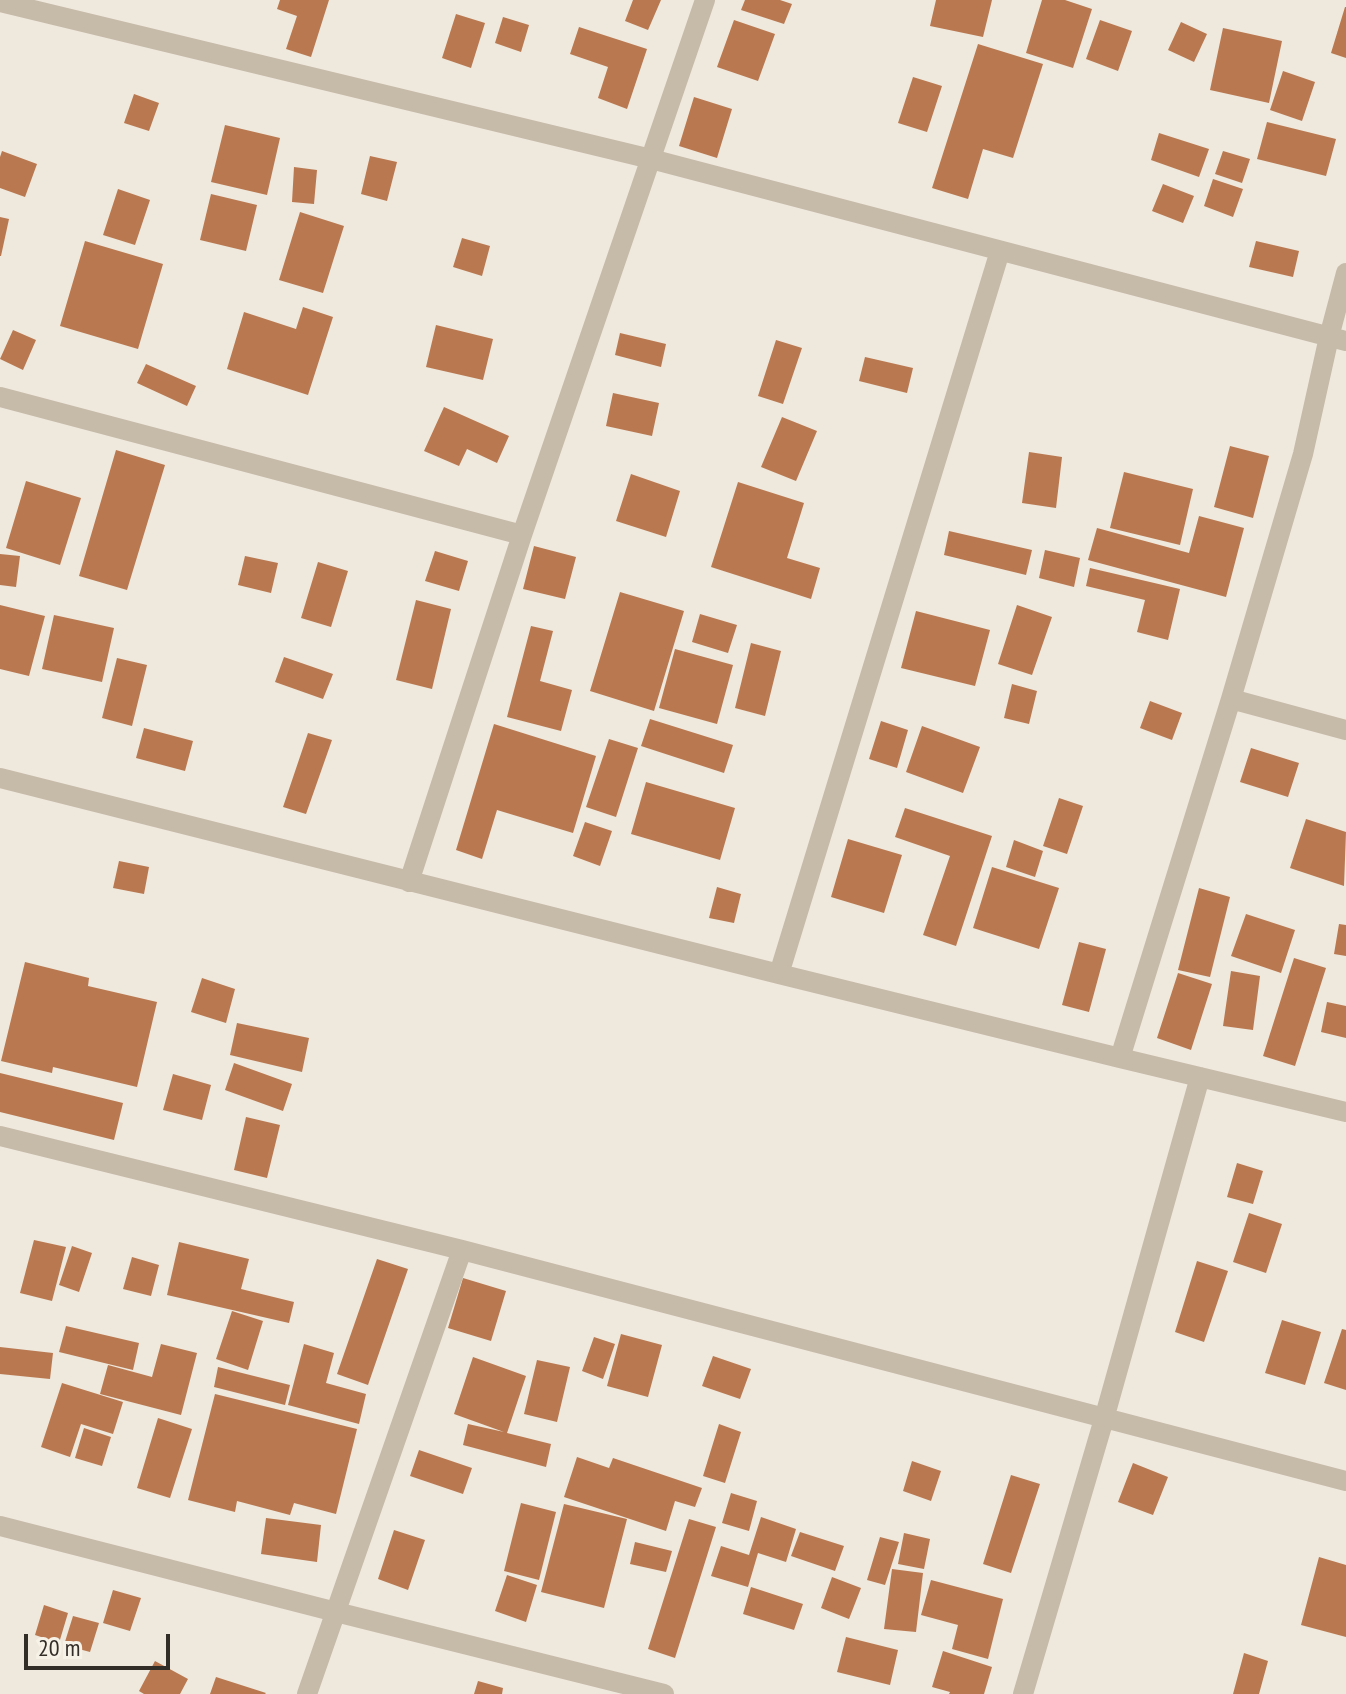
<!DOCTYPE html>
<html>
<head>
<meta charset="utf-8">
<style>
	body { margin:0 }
	#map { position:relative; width:1346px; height:1694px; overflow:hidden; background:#efe8dc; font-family:"PT Sans Narrow",sans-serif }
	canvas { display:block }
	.scale { position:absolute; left:24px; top:1634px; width:146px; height:36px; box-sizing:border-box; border:4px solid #332d28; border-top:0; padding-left:10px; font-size:24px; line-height:28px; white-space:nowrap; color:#332d28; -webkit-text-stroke:6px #f7f2e7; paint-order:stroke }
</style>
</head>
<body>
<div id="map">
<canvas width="1346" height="1694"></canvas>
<div class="scale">20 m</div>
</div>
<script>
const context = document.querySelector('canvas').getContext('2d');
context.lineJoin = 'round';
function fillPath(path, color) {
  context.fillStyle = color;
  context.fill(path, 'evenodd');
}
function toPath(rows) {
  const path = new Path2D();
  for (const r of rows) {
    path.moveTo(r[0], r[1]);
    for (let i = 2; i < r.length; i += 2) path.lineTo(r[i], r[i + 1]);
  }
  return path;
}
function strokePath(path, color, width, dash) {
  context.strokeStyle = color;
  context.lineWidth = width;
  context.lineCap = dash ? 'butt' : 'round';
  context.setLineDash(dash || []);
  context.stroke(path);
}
fillPath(toPath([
	[280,0,329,0,311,57,286,49,297,16,277,9],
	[633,0,661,0,648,30,625,21],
	[745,0,780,0,792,4,784,24,741,10],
	[936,0,992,0,983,37,930,26],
	[1042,0,1065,0,1092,9,1073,68,1026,53],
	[1345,7,1346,7,1346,58,1331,53],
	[456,14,485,23,471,68,442,58],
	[503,17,529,25,521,52,495,43],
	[734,20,775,34,758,81,717,67],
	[1100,20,1132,31,1118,71,1086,59],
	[1181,22,1207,34,1194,62,1168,50],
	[579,27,647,49,627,109,598,98,608,67,570,54],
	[1223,28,1282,41,1269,103,1210,90],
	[978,44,1043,64,1013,158,983,149,968,199,932,188],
	[1283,71,1315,82,1302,121,1270,110],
	[913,77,942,86,927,132,898,123],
	[134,94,159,103,149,131,124,123],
	[694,97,732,109,717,158,679,146],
	[1267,122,1336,139,1326,176,1257,159],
	[225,125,280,138,267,195,211,182],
	[1159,133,1209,149,1199,177,1151,160],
	[2,151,37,164,25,197,0,188,0,157],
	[1223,151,1250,159,1242,183,1215,174],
	[370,156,397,162,387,201,361,194],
	[294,167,317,170,314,204,292,202],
	[1213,179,1243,189,1233,217,1204,206],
	[1163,184,1194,196,1183,223,1152,211],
	[118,189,150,200,135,245,103,235],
	[211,194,257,205,246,251,200,240],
	[300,212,344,226,323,293,279,280],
	[0,217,9,219,1,256,0,256],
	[462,238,490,246,482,276,453,267],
	[85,241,163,264,138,349,60,326],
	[1256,241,1299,251,1293,277,1249,267],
	[303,307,333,317,308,395,227,369,244,312,296,329],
	[436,325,493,339,483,380,426,367],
	[13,330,36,340,23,370,0,359],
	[620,333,666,344,661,367,615,355],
	[776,340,802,348,783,404,758,396],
	[865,357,913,368,907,393,859,381],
	[146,364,196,386,187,406,137,383],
	[613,393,659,403,652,436,606,426],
	[444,407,509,436,497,463,467,449,459,466,424,451],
	[782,417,817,431,796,481,761,467],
	[1230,446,1269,456,1253,518,1214,507],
	[116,450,165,465,127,590,79,576],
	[1029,452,1062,457,1056,508,1022,503],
	[1124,472,1193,489,1180,545,1110,528],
	[631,474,680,491,666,537,616,521],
	[26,481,81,498,60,565,6,548],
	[738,482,804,503,787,558,820,568,811,599,711,567],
	[1199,516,1244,528,1226,597,1088,560,1097,528,1189,553],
	[949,531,1032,550,1026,575,944,555],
	[534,546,576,557,565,599,523,589],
	[1045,550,1080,558,1074,587,1039,578],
	[435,551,468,561,459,591,425,581],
	[0,554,20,556,16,587,0,585],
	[245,556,278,563,271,593,238,585],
	[318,562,348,571,331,627,301,618],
	[1090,568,1180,589,1168,640,1137,632,1145,600,1086,586],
	[620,592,684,611,654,711,590,691],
	[416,600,451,609,432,689,396,680],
	[0,605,45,616,29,676,0,669],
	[1017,605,1052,617,1032,675,998,664],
	[916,611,990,630,975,686,901,668],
	[700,614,737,625,728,653,692,642],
	[54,615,114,628,102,682,42,669],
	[531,626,553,631,540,681,572,690,561,731,507,717],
	[751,643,781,651,765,716,735,708],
	[675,649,733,665,717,724,659,708],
	[284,657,333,674,323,699,275,682],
	[117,658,147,665,132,726,102,718],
	[1012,684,1037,691,1029,724,1004,718],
	[1150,701,1182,713,1172,740,1140,728],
	[650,719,733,745,724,773,641,746],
	[881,721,908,730,897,768,869,759],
	[494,724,596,756,573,833,497,810,482,859,456,850],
	[922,726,980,747,963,793,906,772],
	[144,728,193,741,185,771,136,758],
	[308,733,332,740,306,814,283,807],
	[609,739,638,748,616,817,586,807],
	[1251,748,1299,763,1288,797,1240,782],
	[646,782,735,808,720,860,631,834],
	[1059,798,1083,806,1067,854,1043,846],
	[905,808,992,836,956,946,923,935,950,856,895,837],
	[1306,819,1346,832,1344,886,1290,868],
	[585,822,612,831,600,866,573,856],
	[848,839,902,855,884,913,831,897],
	[1014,840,1043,851,1035,877,1006,867],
	[119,861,149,867,144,894,113,888],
	[992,867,1059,888,1039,949,973,928],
	[717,887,741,894,734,923,709,918],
	[1199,888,1230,897,1210,977,1178,970],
	[1246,914,1295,930,1281,973,1231,956],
	[1339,924,1346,925,1346,956,1334,954],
	[1079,942,1106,949,1089,1012,1062,1005],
	[1294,958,1326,968,1295,1066,1263,1056],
	[25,962,89,978,88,986,157,1002,137,1087,53,1067,52,1073,1,1061],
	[1231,971,1260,976,1253,1030,1223,1026],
	[1178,973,1212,984,1191,1050,1157,1038],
	[202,978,235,989,226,1023,191,1012],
	[1327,1002,1346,1006,1346,1038,1321,1032],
	[237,1023,309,1038,302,1072,230,1055],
	[234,1063,292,1084,283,1111,225,1090],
	[0,1073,123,1103,114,1140,0,1112],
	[173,1074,211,1085,202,1120,163,1110],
	[246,1117,280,1125,267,1178,234,1170],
	[1237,1163,1263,1171,1253,1204,1227,1197],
	[1249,1213,1282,1224,1266,1273,1233,1262],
	[34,1240,66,1247,52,1301,20,1293],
	[179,1242,249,1259,241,1289,294,1302,289,1323,167,1295],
	[72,1246,92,1253,79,1292,59,1285],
	[132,1257,159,1265,151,1296,123,1289],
	[377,1259,408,1269,368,1385,337,1374],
	[1197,1261,1228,1271,1204,1342,1175,1332],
	[463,1278,506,1291,491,1341,448,1328],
	[232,1311,263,1321,248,1370,216,1359],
	[1282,1320,1321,1332,1305,1385,1265,1373],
	[66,1326,139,1343,133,1370,59,1352],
	[1342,1329,1346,1330,1346,1390,1324,1383],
	[621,1334,662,1345,648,1397,607,1386],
	[594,1337,615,1344,603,1379,582,1371],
	[161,1344,197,1353,181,1415,100,1394,108,1365,152,1377],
	[304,1344,334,1353,326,1383,366,1394,359,1424,288,1405],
	[0,1347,53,1353,50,1379,0,1374],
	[713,1356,751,1369,740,1399,702,1386],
	[473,1357,526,1376,507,1433,551,1444,546,1467,463,1445,468,1424,504,1432,454,1414],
	[537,1360,570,1367,557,1422,524,1414],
	[218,1367,290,1385,285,1405,214,1387],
	[62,1383,123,1402,113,1434,81,1424,70,1457,41,1447],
	[215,1394,357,1429,336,1514,294,1503,290,1515,237,1501,235,1512,188,1500],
	[158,1418,192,1429,170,1498,137,1488],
	[719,1424,741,1432,725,1483,703,1476],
	[84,1428,111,1437,102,1466,75,1458],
	[419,1450,472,1468,463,1494,410,1476],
	[577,1457,609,1468,613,1458,702,1488,695,1507,675,1501,666,1531,564,1497],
	[912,1461,941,1471,931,1501,903,1491],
	[1133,1463,1168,1477,1153,1515,1118,1502],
	[1011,1475,1040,1484,1011,1573,983,1564],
	[731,1493,757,1501,749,1531,722,1523],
	[521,1503,556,1512,539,1580,504,1571],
	[564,1504,627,1519,604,1608,541,1592],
	[761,1517,796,1529,786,1562,758,1553,748,1587,711,1576,721,1546,749,1555],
	[266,1518,321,1525,317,1562,261,1554],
	[689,1519,716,1527,675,1658,648,1649],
	[394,1530,425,1540,408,1590,378,1579],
	[800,1532,844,1546,835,1571,791,1556],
	[904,1533,930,1539,924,1569,898,1564],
	[880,1537,899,1542,885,1585,867,1580],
	[635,1542,672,1551,666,1572,630,1564],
	[1319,1557,1346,1565,1346,1637,1301,1625],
	[892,1569,923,1573,916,1632,884,1629],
	[507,1575,537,1585,526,1622,495,1611],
	[832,1577,861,1588,849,1619,821,1608],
	[931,1580,1003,1599,988,1659,952,1649,958,1625,921,1615],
	[751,1587,803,1604,794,1630,743,1614],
	[113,1590,141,1598,130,1631,103,1623],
	[44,1605,68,1613,59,1643,35,1635],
	[73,1616,99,1623,90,1652,64,1645],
	[846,1637,898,1650,890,1685,837,1672],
	[943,1651,992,1667,984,1694,949,1694,950,1692,932,1687],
	[1244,1653,1268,1661,1259,1694,1233,1694],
	[155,1661,188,1679,180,1694,144,1694,139,1691],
	[216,1677,266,1693,265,1694,210,1694],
	[478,1681,503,1688,502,1694,474,1694]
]), '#b97850');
strokePath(toPath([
	[0,2,651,159,1346,341],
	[0,397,522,535],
	[1231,699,1346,730],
	[0,778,779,974,1120,1058,1346,1112],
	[409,882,522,535,705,0],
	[779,974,1000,251],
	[1120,1058,1231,699,1303,454,1329,337,1346,273],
	[0,1136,462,1250,1346,1481],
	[0,1526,336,1612,664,1694],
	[307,1694,462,1250],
	[1023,1694,1104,1419,1200,1077]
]), '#c6baa9', 20);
</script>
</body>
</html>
